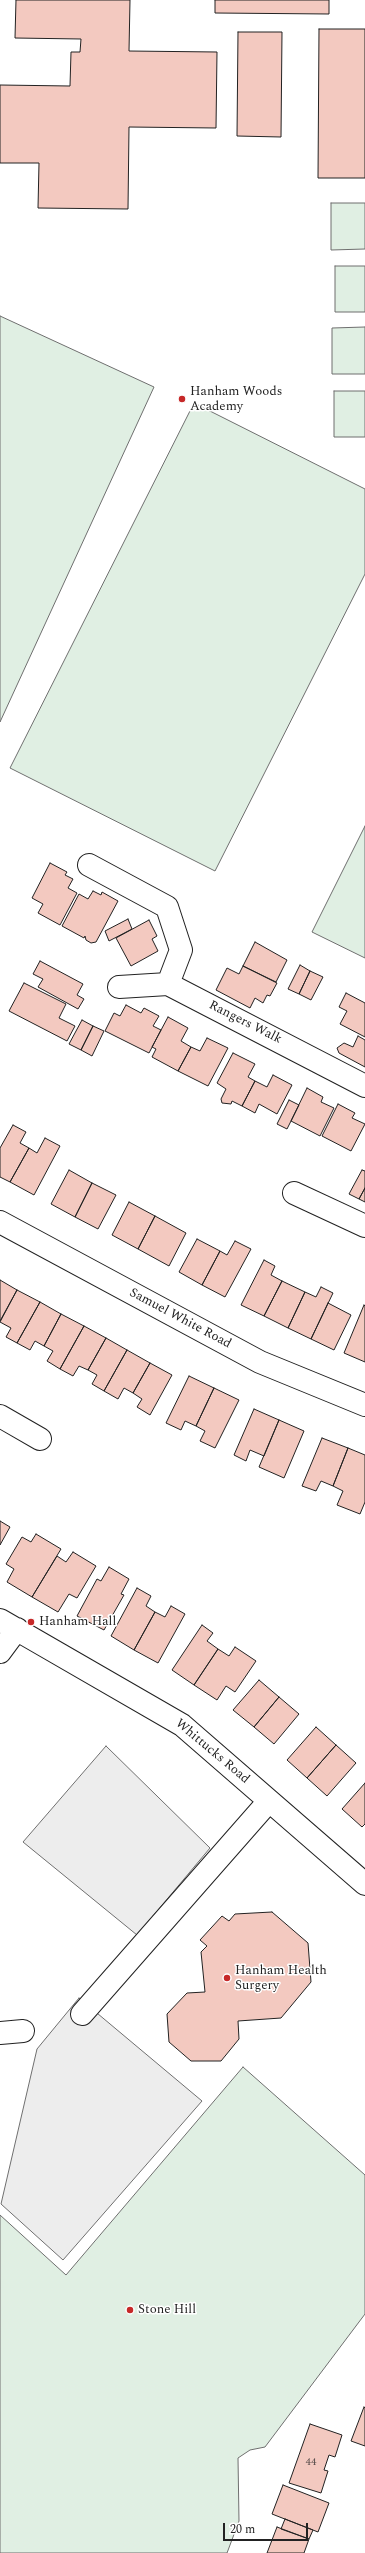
<!DOCTYPE html>
<html>
<head>
<meta charset="utf-8">
<style>
	body { margin:0 }
	#map { position:relative; width:365px; height:2553px; overflow:hidden; background:#fff; font-family:Spectral,serif }
	canvas { display:block }
	.scale { position:absolute; left:223px; top:2523px; width:85px; height:18px; box-sizing:border-box; border:2px solid #222; border-top:0; padding-left:5px; font-size:12px; line-height:14px; white-space:nowrap; color:#222; -webkit-text-stroke:3px #fff; paint-order:stroke }
</style>
</head>
<body>
<div id="map">
<canvas width="365" height="2553"></canvas>
<div class="scale">20 m</div>
</div>
<script>
const context = document.querySelector('canvas').getContext('2d');
context.lineJoin = 'round';
function fillPath(path, color) {
  context.fillStyle = color;
  context.fill(path, 'evenodd');
}
function toPath(rows) {
  const path = new Path2D();
  for (const r of rows) {
    path.moveTo(r[0], r[1]);
    for (let i = 2; i < r.length; i += 2) path.lineTo(r[i], r[i + 1]);
  }
  return path;
}
function strokePath(path, color, width, dash) {
  context.strokeStyle = color;
  context.lineWidth = width;
  context.lineCap = dash ? 'butt' : 'round';
  context.setLineDash(dash || []);
  context.stroke(path);
}
function label(font, color, halo, rows, align = 'center') {
  context.font = font + ' Spectral,serif';
  context.lineWidth = 3;
  context.setLineDash([]);
  context.textBaseline = 'middle';
  context.strokeStyle = halo;
  context.fillStyle = color;
  for (const [text, x, y, turn = 0] of rows) {
    context.save();
    context.translate(x, y);
    context.rotate((+turn || 0) * Math.PI / 180);
    context.textAlign = isNaN(turn) ? turn : align;
    if (halo) context.strokeText(text, 0, 0);
    context.fillText(text, 0, 0);
    context.restore();
  }
}
const green = toPath([
	[331,203,365,203,365,249,331,250,331,203],
	[335,266,365,266,365,312,335,312,335,266],
	[0,316,154,387,0,722,0,316],
	[365,327,365,374,332,374,332,328,365,327],
	[334,391,365,391,365,437,334,437,334,391],
	[194,403,365,489,365,574,215,871,10,768,194,403],
	[365,826,365,958,312,932,365,826],
	[243,2067,365,2175,365,2314,265,2447,250,2450,238,2458,239,2521,227,2553,0,2553,0,2215,66,2275,243,2067]
]);
fillPath(green, '#e0efe3');
strokePath(green, '#6f6f6f', 1);
const parking = toPath([
	[106,1746,210,1848,137,1935,23,1842,106,1746],
	[79,1998,202,2101,63,2260,1,2204,37,2049,79,1998]
]);
fillPath(parking, '#ededed');
strokePath(parking, '#6f6f6f', 1);
const building = toPath([
	[16,0,130,0,129,51,217,52,216,128,129,127,128,209,38,208,39,163,0,163,0,85,70,86,71,52,80,52,81,39,15,38,16,0],
	[215,0,329,0,329,14,215,13,215,0],
	[319,29,365,29,365,178,318,178,319,29],
	[238,32,282,32,281,137,237,136,238,32],
	[50,863,67,872,65,875,73,879,68,888,77,893,60,925,38,913,43,904,32,898,50,863],
	[93,891,101,895,102,892,118,901,96,942,91,943,86,940,85,936,84,938,62,926,79,894,88,899,93,891],
	[128,919,132,929,109,941,105,931,128,919],
	[149,920,157,936,152,939,158,951,131,966,116,938,149,920],
	[255,942,287,960,276,982,243,966,255,942],
	[40,961,83,984,77,995,84,999,78,1009,38,987,43,979,33,974,40,961],
	[300,965,310,971,299,994,288,989,300,965],
	[243,966,277,983,270,996,267,995,263,1003,255,998,250,1008,216,990,227,968,239,974,243,966],
	[310,971,323,977,311,1000,299,994,310,971],
	[24,983,66,1004,59,1018,75,1026,67,1041,9,1011,24,983],
	[346,993,365,1003,365,1037,340,1024,347,1011,339,1007,346,993],
	[126,1005,141,1013,144,1008,159,1016,153,1026,161,1030,149,1053,105,1031,114,1013,120,1016,126,1005],
	[168,1017,188,1028,181,1041,191,1047,178,1071,152,1057,156,1049,152,1047,168,1017],
	[82,1020,93,1026,81,1050,69,1044,82,1020],
	[93,1026,104,1031,92,1056,81,1050,93,1026],
	[358,1036,365,1040,365,1067,339,1053,337,1048,344,1043,353,1047,358,1036],
	[207,1038,228,1048,208,1086,178,1071,191,1047,200,1051,207,1038],
	[233,1053,255,1064,248,1077,255,1081,242,1106,232,1101,231,1104,222,1103,221,1099,226,1089,217,1083,233,1053],
	[273,1075,292,1085,277,1114,259,1104,255,1113,242,1106,255,1081,267,1087,273,1075],
	[307,1088,323,1097,321,1102,334,1108,320,1136,291,1121,307,1088],
	[289,1100,299,1105,287,1129,277,1124,289,1100],
	[338,1104,355,1113,352,1118,365,1124,351,1151,322,1136,338,1104],
	[13,1125,26,1132,20,1143,29,1148,10,1182,0,1177,0,1148,13,1125],
	[45,1138,60,1146,34,1195,10,1182,29,1148,37,1153,45,1138],
	[69,1170,92,1183,75,1217,51,1204,69,1170],
	[362,1170,365,1171,365,1188,359,1199,349,1194,362,1170],
	[92,1183,116,1195,98,1229,75,1217,92,1183],
	[365,1188,365,1202,359,1199,365,1188],
	[129,1202,155,1216,138,1249,112,1235,129,1202],
	[155,1216,186,1233,169,1266,138,1249,155,1216],
	[197,1239,220,1251,202,1285,179,1272,197,1239],
	[235,1241,251,1249,225,1297,202,1285,220,1251,227,1255,235,1241],
	[264,1260,275,1266,271,1275,282,1281,264,1316,241,1305,264,1260],
	[0,1280,17,1290,0,1321,0,1280],
	[282,1281,305,1292,288,1328,264,1316,282,1281],
	[321,1287,333,1293,311,1339,288,1328,305,1292,316,1297,321,1287],
	[17,1290,40,1302,17,1343,6,1337,11,1328,0,1322,17,1290],
	[40,1302,61,1314,44,1346,35,1341,30,1350,17,1343,40,1302],
	[328,1303,351,1315,334,1350,311,1339,328,1303],
	[364,1305,365,1306,365,1362,344,1353,364,1305],
	[61,1314,84,1326,60,1369,47,1361,53,1351,44,1346,61,1314],
	[84,1326,106,1338,88,1370,79,1366,73,1376,60,1369,84,1326],
	[106,1338,127,1350,104,1391,92,1384,97,1375,88,1370,106,1338],
	[127,1350,150,1363,133,1393,124,1388,118,1399,104,1391,127,1350],
	[150,1363,172,1375,150,1415,137,1407,142,1399,133,1393,150,1363],
	[189,1376,214,1388,196,1426,185,1421,181,1430,166,1423,189,1376],
	[214,1388,239,1400,215,1448,200,1441,205,1431,196,1426,214,1388],
	[254,1409,279,1420,264,1456,250,1450,246,1461,234,1455,254,1409],
	[279,1420,304,1431,284,1478,259,1467,279,1420],
	[322,1438,348,1448,333,1486,321,1481,316,1491,302,1486,322,1438],
	[348,1448,365,1455,365,1502,360,1514,337,1505,343,1491,333,1486,348,1448],
	[0,1521,10,1527,0,1545,0,1521],
	[36,1534,61,1549,32,1597,7,1582,14,1569,6,1564,22,1537,31,1542,36,1534],
	[73,1552,96,1566,77,1598,69,1594,58,1612,32,1597,57,1556,66,1562,73,1552],
	[109,1567,129,1579,121,1594,124,1595,104,1630,77,1616,97,1579,101,1581,109,1567],
	[137,1588,151,1596,146,1606,155,1612,134,1650,111,1636,137,1588],
	[171,1606,185,1614,158,1663,134,1650,155,1612,165,1617,171,1606],
	[202,1625,213,1633,207,1641,218,1649,194,1685,172,1670,202,1625],
	[235,1647,256,1661,235,1692,226,1686,217,1700,194,1685,218,1649,229,1656,235,1647],
	[259,1680,279,1697,254,1727,233,1710,259,1680],
	[279,1697,299,1714,274,1744,254,1727,279,1697],
	[316,1727,336,1745,307,1778,287,1760,316,1727],
	[336,1745,356,1763,327,1796,307,1778,336,1745],
	[365,1783,365,1824,362,1827,342,1809,365,1783],
	[272,1912,308,1943,311,1982,281,2018,238,2021,239,2039,221,2061,191,2061,169,2042,167,2014,187,1993,205,1992,201,1952,207,1946,200,1940,222,1916,229,1921,235,1914,272,1912],
	[364,2407,365,2408,365,2446,351,2441,364,2407],
	[310,2424,342,2435,335,2457,329,2455,324,2470,328,2471,321,2493,289,2483,310,2424],
	[283,2485,329,2503,318,2532,272,2514,283,2485],
	[285,2519,313,2530,309,2539,281,2529,285,2519],
	[277,2527,309,2539,304,2553,267,2553,277,2527]
]);
fillPath(building, '#f3c9c0');
strokePath(building, '#222', 1);
const minor = toPath([
	[89,865,167,907,181,950,168,984],
	[119,987,168,984,365,1086],
	[294,1193,365,1226],
	[0,1222,260,1362,365,1405],
	[0,1416,40,1439],
	[0,1620,182,1725,365,1884],
	[0,1652,17,1629],
	[82,2014,269,1801],
	[0,2033,23,2031]
]);
strokePath(minor, '#222', 24);
strokePath(minor, '#fff', 22);
for (const [x, y, r, color] of [
	[182,399,4,"#c62828"],
	[31,1622,4,"#c62828"],
	[227,1978,4,"#c62828"],
	[130,2310,4,"#c62828"]
]) {
  const dot = new Path2D();
  dot.arc(x, y, r, 0, 2 * Math.PI);
  context.fillStyle = color;
  context.fill(dot);
  strokePath(dot, '#fff', 1.5);
}
label('11px', '#564c4a', null, [
	["44",311,2463]
]);
label('13px', '#222', '#fff', [
	["Hanham Woods",190,392],
	["Academy",190,407],
	["Hanham Hall",39,1622],
	["Hanham Health",235,1971],
	["Surgery",235,1986],
	["Stone Hill",138,2310]
], 'left');
label('13px', '#222', '#fff', [
	["Rangers Walk",245,1023,27],
	["Samuel White Road",180,1319,28],
	["Whittucks Road",212,1752,40]
]);
</script>
</body>
</html>
